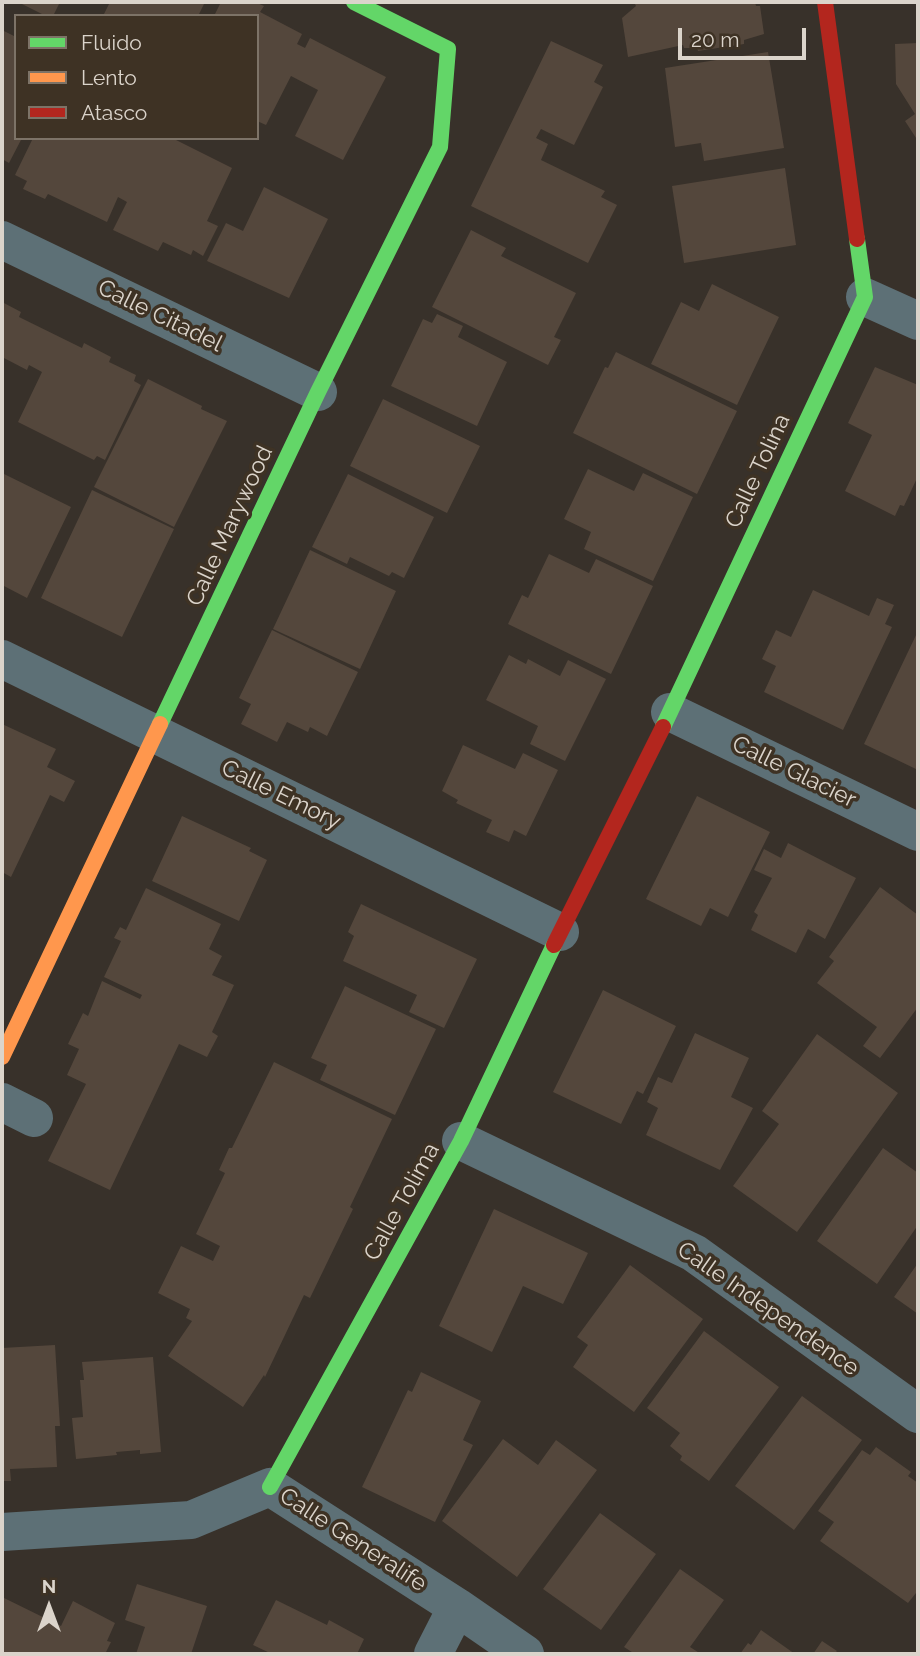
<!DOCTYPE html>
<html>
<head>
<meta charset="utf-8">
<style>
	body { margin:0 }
	#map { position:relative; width:920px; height:1656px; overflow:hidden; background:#38312a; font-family:Raleway,sans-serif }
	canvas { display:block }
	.frame { position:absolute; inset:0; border:4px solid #dbd4cb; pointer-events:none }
	.legend { position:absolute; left:14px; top:14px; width:245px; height:126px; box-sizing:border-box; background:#3e3224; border:2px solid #7d7367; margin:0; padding:9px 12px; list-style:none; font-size:21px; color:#dbd4cb }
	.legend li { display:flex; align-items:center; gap:14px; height:35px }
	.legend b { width:35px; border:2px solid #7d7367 }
	.north { position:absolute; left:14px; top:1572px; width:70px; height:70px; -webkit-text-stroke:5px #3e3224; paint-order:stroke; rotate:0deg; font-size:19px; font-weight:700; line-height:28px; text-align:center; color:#dbd4cb }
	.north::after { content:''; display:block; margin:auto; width:24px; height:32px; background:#dbd4cb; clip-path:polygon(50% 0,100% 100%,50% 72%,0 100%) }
	.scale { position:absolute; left:678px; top:28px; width:128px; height:32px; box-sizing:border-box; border:4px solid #dbd4cb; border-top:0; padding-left:9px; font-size:21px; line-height:24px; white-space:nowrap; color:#dbd4cb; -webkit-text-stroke:5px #3e3224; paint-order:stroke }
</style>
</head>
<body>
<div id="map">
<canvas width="920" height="1656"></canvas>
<div class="frame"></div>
<ul class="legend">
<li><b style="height:9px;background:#63d668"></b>Fluido</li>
<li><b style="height:9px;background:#ff974d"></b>Lento</li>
<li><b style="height:9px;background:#b3261e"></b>Atasco</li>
</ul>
<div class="north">N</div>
<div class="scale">20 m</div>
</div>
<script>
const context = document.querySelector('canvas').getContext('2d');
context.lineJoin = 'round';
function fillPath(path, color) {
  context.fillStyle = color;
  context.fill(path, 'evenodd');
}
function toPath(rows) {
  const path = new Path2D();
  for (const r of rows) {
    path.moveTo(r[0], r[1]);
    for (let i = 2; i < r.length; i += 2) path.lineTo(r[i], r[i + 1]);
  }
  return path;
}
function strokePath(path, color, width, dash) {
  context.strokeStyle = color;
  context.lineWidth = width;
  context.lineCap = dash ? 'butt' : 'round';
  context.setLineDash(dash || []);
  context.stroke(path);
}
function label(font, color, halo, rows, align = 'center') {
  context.font = font + ' Raleway,sans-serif';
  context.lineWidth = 7;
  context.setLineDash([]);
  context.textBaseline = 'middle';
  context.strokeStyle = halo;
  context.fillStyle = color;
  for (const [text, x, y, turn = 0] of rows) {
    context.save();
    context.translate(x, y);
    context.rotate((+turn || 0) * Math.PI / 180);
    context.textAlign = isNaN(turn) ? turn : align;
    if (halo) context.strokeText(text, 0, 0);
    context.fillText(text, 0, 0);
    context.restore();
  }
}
fillPath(toPath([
	[18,2,60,2,53,16,46,16],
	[110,2,205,2,198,16,103,16],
	[221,2,255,2,264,6,260,12,302,34,297,44,305,48,310,38,386,77,343,160,295,136,318,90,291,76,266,125,257,121,257,16,214,16],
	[634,2,755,2,756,6,760,6,764,34,744,40,744,44,698,51,697,48,684,48,683,45,628,57,622,18,636,6],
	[2,30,16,37,16,138,22,138,9,163,2,159],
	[551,41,603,65,594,82,603,87,574,145,541,129,536,138,548,144,541,160,605,191,601,197,617,205,588,263,471,206],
	[918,43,918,141,905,121,915,114,896,84,895,44],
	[768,52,784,148,704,161,701,143,675,147,665,68],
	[33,138,172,138,232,168,207,221,218,226,203,256,193,250,191,255,163,242,158,251,113,230,127,202,118,197,107,222,48,194,45,199,23,189,27,181,15,175],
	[785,168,796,245,684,263,672,186],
	[264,187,328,219,289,298,207,261,226,223,243,231],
	[471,230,506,248,501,256,576,293,554,337,561,340,548,365,432,307],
	[712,284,779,317,737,405,651,364,681,302,699,311],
	[2,302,21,312,19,317,82,348,84,343,111,357,109,362,136,375,134,381,141,385,105,460,97,456,94,460,18,422,42,372,29,365,27,370,2,357],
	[437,314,463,326,458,337,507,362,477,426,391,386,423,319,432,323],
	[616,352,737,411,697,494,573,433,605,367,608,368],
	[875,367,918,385,918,476,904,506,900,505,895,516,845,491,872,435,848,423],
	[148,379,202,406,201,409,227,421,174,527,94,487],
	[383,399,480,446,447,513,350,466],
	[588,469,634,491,643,473,693,497,653,581,584,549,591,532,564,519],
	[2,473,71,507,27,598,2,585],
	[348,474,434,517,404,578,392,572,389,576,350,557,347,564,312,547],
	[92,490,174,529,122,637,41,598],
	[310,550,396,591,360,669,273,629],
	[549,554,589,573,596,559,653,586,611,674,508,624,522,595,528,598],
	[813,590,869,616,877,598,894,605,885,624,892,627,843,730,764,692,776,666,762,659,776,630,791,637],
	[272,630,358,672,327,736,310,727,308,732,287,722,277,742,241,724,251,704,239,698],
	[918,631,918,770,864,744],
	[509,655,526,664,528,659,560,676,568,660,606,679,565,761,530,744,538,726,486,700],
	[2,724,56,749,47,767,75,781,64,802,50,795,11,877,2,872],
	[463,745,515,769,523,753,558,770,526,836,514,830,509,842,486,832,492,820,456,803,458,800,442,791],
	[697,796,770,832,728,917,710,908,701,926,646,899],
	[182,816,251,848,249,851,267,860,239,921,152,881],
	[788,843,856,878,825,939,808,929,796,953,751,930,758,915,754,912,772,878,754,870,764,849,781,858],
	[880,887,918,915,918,1007,880,1058,863,1046,877,1027,817,983,834,961,829,957],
	[146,888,221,924,209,949,222,956,212,975,234,985,212,1032,218,1036,207,1057,179,1044,110,1190,48,1161,86,1084,67,1075,79,1049,68,1044,83,1013,88,1016,102,981,140,999,142,995,104,977,121,941,114,938,120,927,126,930],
	[361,904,477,959,444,1028,409,1012,417,995,343,961,354,936,348,932],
	[345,986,436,1029,395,1115,320,1080,327,1065,311,1058],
	[603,990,676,1026,643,1094,637,1091,621,1124,553,1092],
	[695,1033,749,1058,731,1097,753,1108,720,1170,646,1135,658,1108,647,1102,658,1077,672,1083],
	[817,1034,898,1093,797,1232,733,1186,779,1124,762,1111],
	[274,1062,392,1119,350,1207,353,1209,310,1298,304,1295,265,1377,264,1375,243,1407,168,1356,192,1321,186,1318,190,1309,158,1293,181,1246,213,1261,220,1246,196,1234,225,1173,219,1170,229,1148,232,1148],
	[883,1148,918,1173,918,1225,877,1284,817,1241],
	[494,1209,588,1253,563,1304,523,1286,492,1352,439,1326],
	[918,1263,918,1314,894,1297],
	[630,1265,703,1319,634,1412,573,1367,588,1345,577,1337],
	[704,1331,779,1387,709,1481,680,1460,682,1456,670,1446,680,1433,647,1408],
	[55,1345,60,1426,55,1426,57,1467,10,1469,11,1481,2,1481,2,1348],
	[153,1357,161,1452,140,1454,140,1450,116,1452,117,1455,76,1459,72,1418,83,1417,80,1380,84,1380,82,1362],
	[421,1372,481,1401,463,1440,473,1445,435,1522,362,1487,408,1390,412,1392],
	[802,1396,862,1440,794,1530,735,1486],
	[503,1439,538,1465,556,1440,597,1470,517,1577,442,1521],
	[876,1447,911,1472,908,1476,918,1483,918,1595,916,1593,908,1603,820,1541,834,1522,818,1511,862,1450,870,1455],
	[600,1513,656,1554,601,1630,543,1589],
	[680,1569,724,1600,690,1647,701,1654,635,1654,624,1647],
	[137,1584,207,1606,191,1654,136,1654,145,1627,125,1620],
	[2,1597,61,1626,73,1601,115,1623,107,1641,111,1642,105,1654,2,1654],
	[276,1600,327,1625,329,1620,364,1639,357,1654,272,1654,253,1645],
	[761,1630,795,1654,740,1654,748,1643,751,1645],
	[822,1641,837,1651,834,1654,813,1654]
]), '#54473c');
strokePath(toPath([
	[2,240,318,392],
	[865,297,918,321],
	[2,659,560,932],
	[670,712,918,832],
	[2,1102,34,1118],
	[461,1141,694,1253,918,1414],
	[2,1532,191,1520,270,1487,457,1607,525,1654],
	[433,1654,457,1607]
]), '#5d7076', 38);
strokePath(toPath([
	[160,724,318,392,440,147,448,49,354,2],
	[663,727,865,297,857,239],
	[270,1487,461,1141,554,945]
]), '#63d668', 16);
strokePath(toPath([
	[2,1057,160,724]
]), '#ff974d', 16);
strokePath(toPath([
	[825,2,857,239],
	[554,945,663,727]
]), '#b3261e', 16);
label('23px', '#dbd4cb', '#3e3224', [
	["Calle Citadel",160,316,26],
	["Calle Tolina",758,471,-65],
	["Calle Marywood",230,526,-65],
	["Calle Glacier",794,772,26],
	["Calle Emory",281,795,26],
	["Calle Tolima",402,1202,-61],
	["Calle Independence",768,1309,35],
	["Calle Generalife",353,1540,33]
]);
</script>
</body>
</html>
